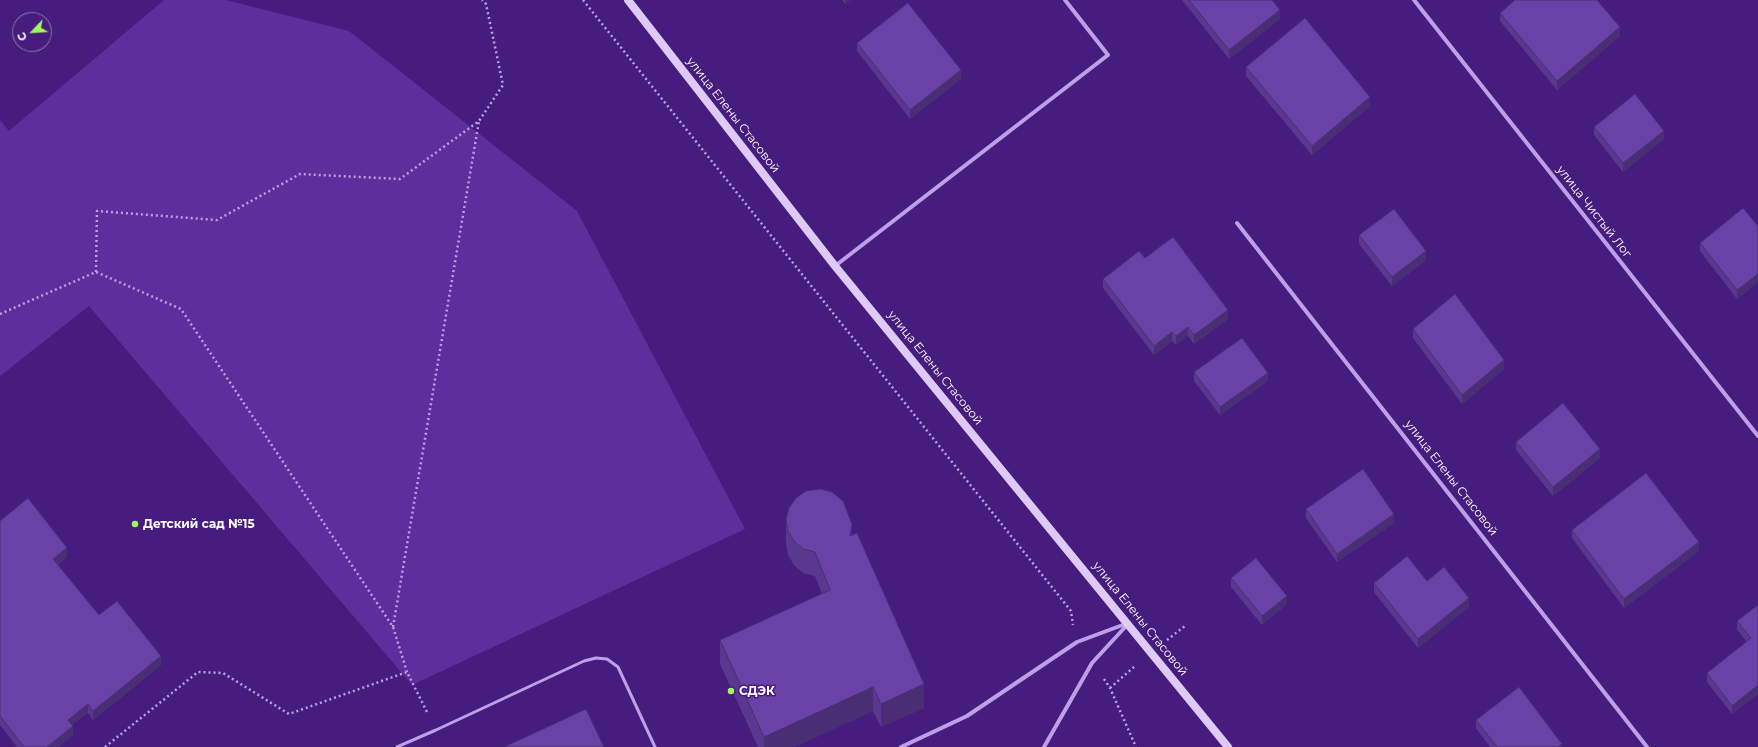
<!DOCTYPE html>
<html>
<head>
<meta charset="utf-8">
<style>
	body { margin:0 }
	#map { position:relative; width:1758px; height:747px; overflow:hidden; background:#461d7e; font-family:Montserrat,sans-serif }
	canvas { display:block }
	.north { position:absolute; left:12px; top:12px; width:40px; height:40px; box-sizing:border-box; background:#461d7e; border:1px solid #9077b2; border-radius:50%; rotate:245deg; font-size:11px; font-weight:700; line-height:16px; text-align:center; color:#fff }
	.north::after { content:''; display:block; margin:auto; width:14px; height:18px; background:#a0f85e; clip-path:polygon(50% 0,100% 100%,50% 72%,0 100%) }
</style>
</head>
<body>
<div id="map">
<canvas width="1758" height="747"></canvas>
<div class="north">С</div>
</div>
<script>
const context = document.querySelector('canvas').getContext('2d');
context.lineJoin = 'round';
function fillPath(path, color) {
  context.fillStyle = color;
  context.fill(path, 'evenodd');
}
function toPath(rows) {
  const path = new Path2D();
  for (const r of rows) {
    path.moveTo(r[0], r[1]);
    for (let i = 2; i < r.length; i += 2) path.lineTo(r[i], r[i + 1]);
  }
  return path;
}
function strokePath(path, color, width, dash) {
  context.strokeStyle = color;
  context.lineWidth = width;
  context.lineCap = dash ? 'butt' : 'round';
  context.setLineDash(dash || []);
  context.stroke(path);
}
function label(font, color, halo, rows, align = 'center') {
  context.font = font + ' Montserrat,sans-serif';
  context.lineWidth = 3;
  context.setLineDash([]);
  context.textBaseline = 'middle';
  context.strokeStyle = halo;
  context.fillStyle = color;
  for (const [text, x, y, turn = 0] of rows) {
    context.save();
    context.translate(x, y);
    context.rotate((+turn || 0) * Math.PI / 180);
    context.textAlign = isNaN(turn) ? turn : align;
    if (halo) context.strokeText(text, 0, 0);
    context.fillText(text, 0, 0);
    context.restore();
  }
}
fillPath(toPath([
	[164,0,226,0,349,31,577,211,745,529,412,685,89,306,0,376,0,120,9,131]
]), '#5c2f9c');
strokePath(toPath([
	[583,0,1071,611,1073,625],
	[96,272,97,211,217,220,300,174,400,179,479,121,503,85,486,4,482,0],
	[0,314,96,272,181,309,393,627,407,672],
	[393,627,479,121],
	[1167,640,1185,626],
	[1104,679,1110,688,1136,747],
	[1110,688,1135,666],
	[105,747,198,672,223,673,289,714,407,672,428,714]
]), '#bda0e8', 2.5, [2, 3]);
strokePath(toPath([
	[397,747,436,730,584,661,596,658,607,659,618,667,655,747]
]), '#bda0e8', 3);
strokePath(toPath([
	[1414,0,1758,436],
	[1237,223,1647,747],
	[835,266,1108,55,1065,0],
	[901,747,967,716,1077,642,1128,623],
	[1044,747,1092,663,1127,625]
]), '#bda0e8', 4);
strokePath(toPath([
	[628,0,835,266,1228,747]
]), '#ddcaf6', 8);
fillPath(toPath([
	[842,0,850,0,845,4],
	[1182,0,1272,0,1280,19,1229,59],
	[1500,13,1620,36,1557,90,1500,21],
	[857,43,961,79,910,119,857,51],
	[1246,67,1370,106,1312,155,1246,76],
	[1594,127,1664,139,1623,172,1594,135],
	[1758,226,1758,282,1737,299,1700,251,1700,243],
	[1359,235,1426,260,1392,286,1359,244],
	[1145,258,1228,319,1194,344,1188,336,1176,345,1172,341,1154,355,1103,288,1103,279],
	[1413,329,1504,369,1462,404,1413,338],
	[1194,372,1268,381,1220,415,1194,381],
	[1516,442,1600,458,1553,496,1516,450],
	[1306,509,1394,523,1337,562,1306,518],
	[786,519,852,535,924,708,881,727,873,711,794,747,758,747,720,664,720,640,822,594,815,576,803,573,794,565,788,555,786,543],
	[0,521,67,557,58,565,99,615,161,665,93,720,88,713,72,725,73,735,58,747,17,747,0,725],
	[1572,530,1699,551,1624,608,1572,538],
	[1231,578,1287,604,1262,625,1231,587],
	[1427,581,1469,607,1418,648,1374,592,1374,583],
	[1758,605,1758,694,1732,714,1707,682,1707,673,1747,642,1737,630,1737,621],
	[1476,720,1562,747,1490,747,1476,728]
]), '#5b388f');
fillPath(toPath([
	[845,0,850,0,845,4],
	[1280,10,1280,19,1229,59,1229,50],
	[1620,27,1620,36,1557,90,1557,81],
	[961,70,961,79,910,119,910,110],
	[1370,97,1370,106,1312,155,1312,146],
	[1664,131,1664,139,1623,172,1623,163],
	[1426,251,1426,260,1392,286,1392,277],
	[1758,274,1758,282,1737,299,1737,290],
	[1228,310,1228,319,1194,344,1194,335],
	[1188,327,1188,336,1176,345,1176,336],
	[1172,332,1172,341,1154,355,1154,346],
	[1504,360,1504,369,1462,404,1462,395],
	[1268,373,1268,381,1220,415,1220,407],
	[1600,449,1600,458,1553,496,1553,487],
	[1394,514,1394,523,1337,562,1337,554],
	[852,524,852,548,850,536],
	[1699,542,1699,551,1624,608,1624,599],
	[67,548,67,557,53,568,53,559],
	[1287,596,1287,604,1262,625,1262,616],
	[1469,598,1469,607,1418,648,1418,639],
	[161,656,161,665,93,720,93,711],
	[924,684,924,708,881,727,881,704],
	[1758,685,1758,694,1732,714,1732,706],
	[873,687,873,711,794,747,764,747,764,737],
	[88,704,88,713,68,728,68,720],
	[73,726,73,735,58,747,47,747],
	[1562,744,1562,747,1558,747]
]), '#4a2e74');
const building = toPath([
	[1189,0,1272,0,1280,10,1229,50,1189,0],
	[1515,0,1597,0,1620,27,1557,81,1500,13,1515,0],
	[908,3,961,70,910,110,857,43,908,3],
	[1305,18,1370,97,1312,146,1246,67,1305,18],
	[1635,94,1664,131,1623,163,1594,127,1635,94],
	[1743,208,1758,226,1758,274,1737,290,1700,243,1743,208],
	[1394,209,1426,251,1392,277,1359,235,1394,209],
	[1173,237,1228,310,1194,335,1188,327,1176,336,1172,332,1154,346,1103,279,1139,251,1145,258,1173,237],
	[1455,294,1504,360,1462,395,1413,329,1455,294],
	[1242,338,1268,373,1220,407,1194,372,1242,338],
	[1563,403,1600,449,1553,487,1516,442,1563,403],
	[1363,469,1394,514,1337,554,1306,509,1363,469],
	[1646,473,1699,542,1624,599,1572,530,1646,473],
	[820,489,832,492,843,501,852,524,850,536,857,533,924,684,881,704,873,687,764,737,720,640,830,590,815,552,803,549,794,541,788,531,786,519,789,508,796,498,806,491,820,489],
	[28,498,67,548,53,559,99,615,117,601,161,656,93,711,88,704,68,720,73,726,47,747,24,747,0,716,0,521,28,498],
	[1407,556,1427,581,1444,567,1469,598,1418,639,1374,583,1407,556],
	[1256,558,1287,596,1262,616,1231,578,1256,558],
	[1758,605,1758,685,1732,706,1707,673,1751,638,1737,621,1758,605],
	[1519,687,1562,744,1558,747,1497,747,1476,720,1519,687],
	[586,709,604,747,504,747,586,709]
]);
fillPath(building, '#6a41a6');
strokePath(building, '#4a2e74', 1);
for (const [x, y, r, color] of [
	[135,524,4,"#a0f85e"],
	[731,691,4,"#a0f85e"]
]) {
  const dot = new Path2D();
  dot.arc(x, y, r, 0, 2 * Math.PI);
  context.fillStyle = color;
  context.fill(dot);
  strokePath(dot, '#461d7e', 1.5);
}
label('12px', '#fff', '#461d7e', [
	["улица Елены Стасовой",733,115,52],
	["улица Чистый Лог",1594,212,52],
	["улица Елены Стасовой",935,368,51],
	["улица Елены Стасовой",1451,478,52],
	["улица Елены Стасовой",1140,619,51]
]);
label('bold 12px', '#fff', '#461d7e', [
	["Детский сад №15",143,524],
	["СДЭК",739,691]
], 'left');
</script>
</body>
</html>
